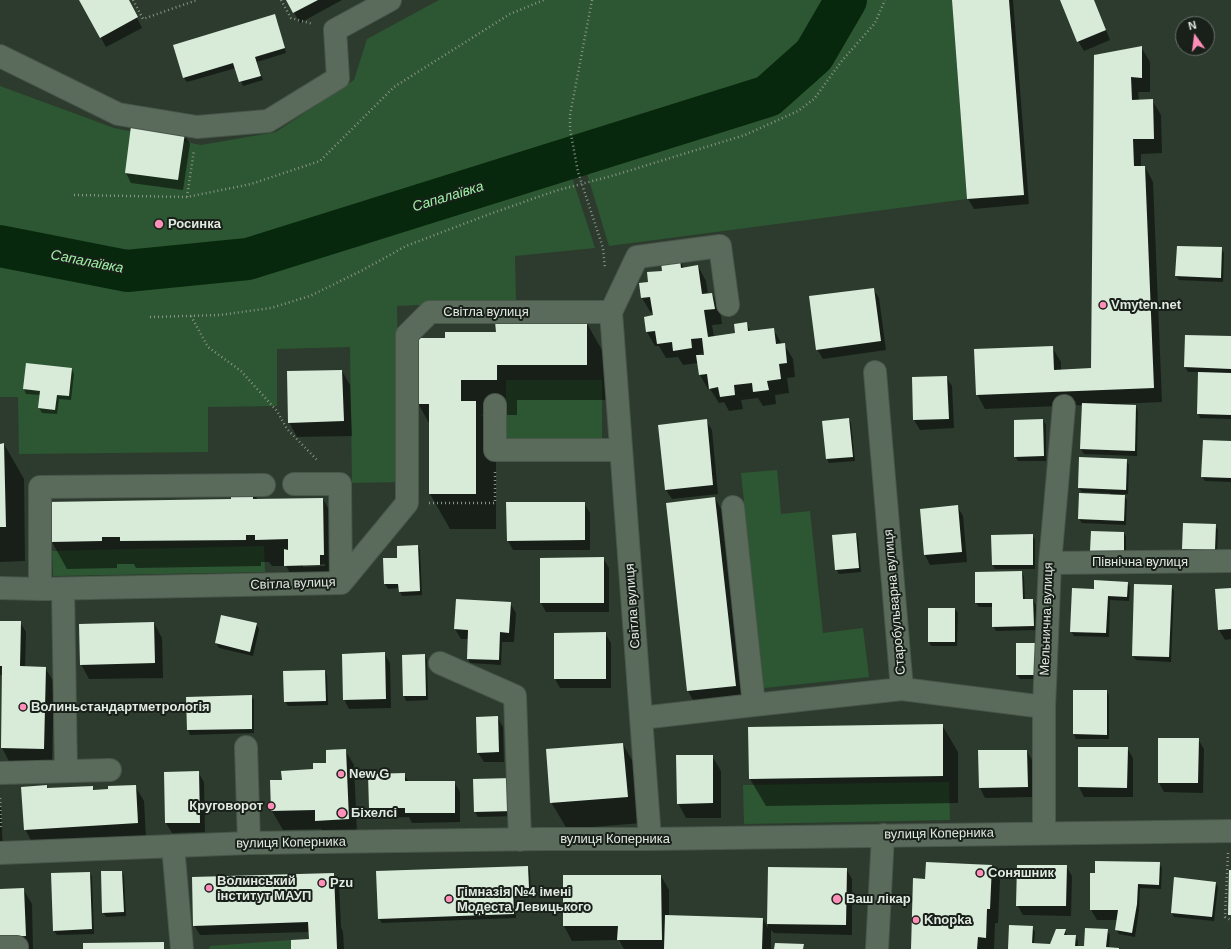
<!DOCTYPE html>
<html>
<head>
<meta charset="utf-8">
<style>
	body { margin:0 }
	#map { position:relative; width:1231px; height:949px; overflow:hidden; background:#2c3b2d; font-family:Helvetica,sans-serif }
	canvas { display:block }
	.north { position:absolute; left:1175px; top:16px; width:40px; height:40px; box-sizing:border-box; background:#19201a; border:1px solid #69716a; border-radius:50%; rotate:346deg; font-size:11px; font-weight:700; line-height:16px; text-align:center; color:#e1eae1 }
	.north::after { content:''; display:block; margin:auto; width:14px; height:18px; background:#ff8eb9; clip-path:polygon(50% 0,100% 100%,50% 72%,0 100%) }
</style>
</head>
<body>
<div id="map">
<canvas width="1231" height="949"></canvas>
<div class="north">N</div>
</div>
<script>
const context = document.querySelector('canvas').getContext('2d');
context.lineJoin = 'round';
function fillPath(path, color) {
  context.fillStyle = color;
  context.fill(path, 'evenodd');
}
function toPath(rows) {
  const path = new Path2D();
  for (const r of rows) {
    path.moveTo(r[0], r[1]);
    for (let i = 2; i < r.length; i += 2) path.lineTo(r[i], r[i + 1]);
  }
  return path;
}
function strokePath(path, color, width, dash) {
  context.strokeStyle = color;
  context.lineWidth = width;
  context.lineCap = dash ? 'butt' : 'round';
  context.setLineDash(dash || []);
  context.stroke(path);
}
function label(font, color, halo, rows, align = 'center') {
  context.font = font + ' Helvetica,sans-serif';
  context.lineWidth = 4;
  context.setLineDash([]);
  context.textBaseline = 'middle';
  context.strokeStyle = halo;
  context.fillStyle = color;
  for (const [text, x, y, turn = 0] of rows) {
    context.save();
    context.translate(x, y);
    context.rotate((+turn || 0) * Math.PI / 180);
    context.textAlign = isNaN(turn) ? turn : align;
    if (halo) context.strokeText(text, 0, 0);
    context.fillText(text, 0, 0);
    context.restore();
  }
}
fillPath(toPath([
	[439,0,952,0,967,199,609,246,586,170,571,174,595,248,515,256,516,301,397,306,399,482,352,483,350,347,277,349,277,406,208,407,208,452,19,454,18,397,0,397,0,86,114,128,201,145,276,132,354,80,367,39],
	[506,380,602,380,602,440,506,440],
	[777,470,781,514,810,511,823,633,863,628,869,677,764,688,741,473],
	[264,546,265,572,53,576,52,551],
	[949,782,950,820,744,824,743,785],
	[291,940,291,949,209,949,210,946]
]), '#2d5732');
fillPath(toPath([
	[80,0,128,0,142,28,106,47],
	[287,0,342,0,300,23],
	[953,0,1013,0,1029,204,974,209,968,199],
	[1061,0,1094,0,1110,40,1084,51,1078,41],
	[277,20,286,53,257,62,263,80,243,86,236,68,187,82,184,78],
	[1141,47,1150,62,1150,92,1138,92,1139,101,1152,100,1161,115,1162,153,1141,154,1141,167,1145,167,1153,182,1162,402,1118,404,1118,406,1136,406,1138,411,1137,456,1084,454,1081,449,1083,405,985,409,977,394,1052,347,1061,362,1061,370,1092,369,1095,55],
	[184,134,190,144,183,190,131,183,126,173],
	[1221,248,1224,253,1223,282,1179,280,1176,276],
	[680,261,684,268,698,266,706,281,708,294,712,294,720,309,722,324,712,325,714,337,736,334,746,323,751,332,773,329,782,344,784,344,793,359,795,377,787,378,789,393,775,395,776,404,763,406,758,398,741,400,743,409,729,411,724,402,719,403,710,389,708,389,700,375,698,363,683,365,678,357,666,358,659,346,655,346,647,332,654,316,653,312,651,313,642,298,640,284,649,283],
	[705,353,706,355,699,356,699,354],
	[873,289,879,298,886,350,823,359,817,349],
	[586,322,606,357,606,400,517,400,517,415,482,415,496,437,496,529,450,529,430,494,430,425,418,403,446,339],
	[1186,336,1231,337,1231,419,1200,418,1198,413,1199,372,1188,372,1185,367],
	[72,369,74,374,71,400,59,399,57,414,42,413,39,408,40,395,26,394,24,389],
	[342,371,350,385,352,436,297,437,289,422],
	[946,377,952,386,954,428,920,430,914,420],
	[849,419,851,423,855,461,829,463,827,459],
	[706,420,712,430,718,494,672,499,666,490],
	[1043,420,1046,425,1046,461,1018,461,1015,456],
	[1231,442,1231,482,1205,481,1202,476],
	[4,444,24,479,25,561,0,562,0,445],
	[1126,460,1129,465,1128,494,1123,494,1127,500,1126,525,1082,523,1079,519,1110,495,1110,493,1082,492,1079,488],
	[252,490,258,500,323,499,338,526,339,581,301,592,286,566,272,566,269,562,261,562,261,566,136,568,134,564,117,564,117,568,67,569,52,542,232,500],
	[325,564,325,566,303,567,303,565],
	[715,498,730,525,750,713,703,718,688,691,668,503],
	[584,503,590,513,590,550,513,550,508,541],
	[957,506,963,516,967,562,930,565,925,555],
	[1215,525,1218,530,1217,554,1186,553,1183,549],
	[1124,533,1126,537,1126,557,1094,556,1091,551],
	[856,534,858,538,861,572,839,574,836,569],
	[1032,535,1035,540,1035,569,995,569,993,565],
	[418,546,420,550,422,595,402,596,400,592,399,588,388,589,385,584,398,559],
	[603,558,609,568,609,612,546,612,541,603],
	[1022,572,1024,577,1025,600,1033,600,1036,605,1036,630,996,631,993,626,993,607,979,607,976,603],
	[1127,582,1130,587,1129,601,1110,600,1109,637,1074,636,1071,631,1095,590],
	[1171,586,1174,591,1171,662,1136,660,1133,656],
	[1231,589,1231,639,1225,640,1219,630],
	[457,600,510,603,516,613,514,642,502,642,501,665,470,663,468,658,469,639,461,639,455,629],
	[955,609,958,613,957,646,931,646,929,642],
	[222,616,256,624,259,629,253,656,219,648,216,643],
	[0,622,20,622,26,632,25,667,45,668,54,682,52,763,10,763,2,748,3,675,0,675],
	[154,623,162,638,163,678,89,679,81,664],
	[605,633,611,643,611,688,560,688,555,679],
	[1039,644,1042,679,1020,679,1017,675],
	[384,653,390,663,391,708,349,709,344,699],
	[425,655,427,660,428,700,406,701,404,696,403,656],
	[325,671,327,676,328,705,288,706,285,701],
	[1107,691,1109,696,1109,739,1076,739,1074,734],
	[251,696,254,700,254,733,190,735,188,730,187,698],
	[497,717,503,727,504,762,484,762,478,753],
	[942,725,958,752,958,803,766,806,750,779],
	[1198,739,1204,749,1203,793,1164,792,1159,783],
	[623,744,638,771,642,823,567,829,551,802],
	[1079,748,1127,748,1133,758,1133,797,1084,797,1079,787],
	[345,750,354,765,357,834,325,835,321,829,283,830,272,811,271,781,283,781,327,764],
	[979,751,1027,751,1032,760,1033,797,985,798,980,788],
	[712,756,721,771,721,818,686,818,678,803],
	[198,772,204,782,205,832,172,833,166,823],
	[404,774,409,782,454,782,460,792,460,822,412,823,409,817,375,818,370,808],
	[474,780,516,816,478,817,475,812],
	[47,786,48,789,92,787,95,791,135,786,144,801,146,838,33,844,25,829],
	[0,806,1,808,3,852,0,852],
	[1159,863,1162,868,1161,889,1140,888,1139,910,1135,937,1119,934,1116,929,1118,920,1097,920,1091,910,1091,874],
	[991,866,1000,880,998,923,995,923,994,949,912,949,926,880],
	[1066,866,1072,876,1071,916,1023,915,1017,905],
	[528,867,530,871,531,893,515,893,516,918,382,923,379,919],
	[769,868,846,869,852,879,852,935,774,933,771,930,771,949,624,949,619,940,572,941,564,926,564,876,661,876,669,890,669,916,763,919,768,928],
	[122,872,124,876,126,916,106,917,103,912],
	[90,873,92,877,94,934,57,935,54,931],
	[334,874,339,883,341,927,343,932,344,949,292,949,310,940,309,932,200,935,194,925],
	[1215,882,1218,887,1214,921,1174,917,1172,913],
	[23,889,32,904,33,949,0,949,0,890],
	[1032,927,1035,932,1034,944,1051,945,1065,930,1067,936,1075,936,1078,941,1078,947,1086,947,1107,930,1110,935,1109,948,1123,949,1009,949]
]), '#0007');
strokePath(toPath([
	[0,246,127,271,248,259,768,96,814,55,846,0]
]), '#07280d', 42);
fillPath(toPath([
	[79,0,129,0,138,17,100,38],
	[286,0,318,0,293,13],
	[952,0,1009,0,1024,195,967,199],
	[1060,0,1094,0,1106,30,1077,42],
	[275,14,285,48,255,57,261,76,239,82,233,63,183,78,173,45],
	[1142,46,1142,78,1131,77,1132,100,1153,99,1154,139,1133,139,1134,166,1145,166,1154,388,976,395,974,349,1053,346,1054,370,1091,368,1094,55],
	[131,126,185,133,178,180,125,173],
	[1177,246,1222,247,1221,278,1175,276],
	[680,260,681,268,698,265,702,294,712,293,715,309,704,310,708,337,735,333,734,324,747,322,748,331,774,328,776,344,785,343,787,363,779,364,781,379,767,381,769,390,753,392,752,383,734,385,735,395,720,397,718,387,709,389,707,374,699,375,696,355,704,355,702,338,691,339,692,348,673,351,672,342,657,344,655,331,646,332,644,317,653,315,650,297,641,298,639,283,648,282,647,272,662,271,661,262],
	[874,288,881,341,816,350,809,296],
	[495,321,587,321,587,365,497,365,497,380,461,380,461,401,476,401,476,494,429,494,429,404,417,404,416,338,445,338,445,332,496,332],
	[1185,335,1231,336,1231,369,1184,367],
	[26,363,72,368,69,396,57,395,55,410,38,408,40,391,23,389],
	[342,370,344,421,288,423,287,371],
	[1198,372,1231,373,1231,415,1197,414],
	[947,376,949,419,913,420,912,377],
	[1082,403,1136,405,1135,451,1080,449],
	[849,418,853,457,826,459,822,421],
	[707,419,713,485,665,490,658,425],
	[1043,419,1044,456,1014,457,1014,420],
	[1203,440,1231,441,1231,478,1201,477],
	[4,443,6,527,0,527,0,444],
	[1079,457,1127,459,1126,490,1078,488],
	[253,489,253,499,323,498,324,555,320,555,320,565,284,566,284,549,288,550,288,539,255,540,255,535,246,535,246,540,120,541,120,537,102,537,102,541,51,542,46,502,231,499,231,490],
	[1079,493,1125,495,1124,521,1078,519],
	[715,497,736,686,687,691,666,503],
	[506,502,585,502,585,540,507,541],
	[958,505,962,552,924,555,920,509],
	[1183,523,1216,524,1215,550,1182,549],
	[1091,531,1124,532,1124,553,1090,551],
	[856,533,859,568,835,570,832,535],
	[1033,534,1033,565,992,565,991,535],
	[418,545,420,591,399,592,398,584,384,584,383,558,397,558,397,546],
	[604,557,604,603,540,603,540,558],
	[1022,571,1023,599,1033,599,1034,626,992,627,992,603,975,603,975,572],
	[1094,580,1128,582,1127,597,1108,596,1106,633,1070,632,1072,588,1094,589],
	[1134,584,1172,585,1169,657,1132,656],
	[1231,588,1231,629,1218,630,1215,589],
	[456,599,511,602,509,633,500,632,499,660,467,659,468,630,454,629],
	[928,608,955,608,955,642,928,642],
	[221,615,257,623,250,652,215,643],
	[0,621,21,621,20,666,46,667,44,749,1,748,2,666,0,666],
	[154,622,155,663,80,665,79,624],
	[606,632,606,679,554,679,554,633],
	[1016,643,1040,643,1040,675,1016,675],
	[385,652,386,699,343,700,342,654],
	[425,654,426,696,403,696,402,655],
	[325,670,326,701,284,702,283,671],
	[1073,690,1107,690,1107,735,1073,734],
	[252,695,252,729,187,730,186,697],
	[498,716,499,752,477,753,476,717],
	[943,724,943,776,749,779,748,727],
	[1158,738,1199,738,1198,783,1158,783],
	[623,743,628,797,550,803,546,749],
	[1078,747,1128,747,1127,788,1078,787],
	[346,749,349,819,315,821,315,810,271,811,270,780,282,780,281,771,313,769,313,763,326,763,326,750],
	[978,750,1027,750,1028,787,979,788],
	[676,755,713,755,713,803,677,804],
	[199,771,200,823,165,823,164,772],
	[405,773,405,781,455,781,455,813,405,813,405,808,369,808,368,774],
	[513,778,514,811,474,812,473,779],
	[47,785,47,788,93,786,93,790,108,789,108,786,136,785,138,823,24,830,21,787],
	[1095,861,1160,862,1159,885,1138,884,1137,904,1132,933,1115,930,1118,910,1090,910,1090,873,1095,873],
	[926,862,992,865,990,909,987,909,986,938,978,937,977,949,911,949,913,878,925,879],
	[1017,865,1067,865,1066,906,1016,906],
	[528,866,529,888,513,889,514,914,378,919,376,871],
	[768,867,847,868,846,925,767,924],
	[1229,870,1231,870,1231,915,1228,915],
	[101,871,122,871,124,912,102,913],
	[90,872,92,929,53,931,51,873],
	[334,873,337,949,291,949,291,940,309,939,308,922,193,926,192,877],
	[563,875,661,875,662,940,617,940,618,926,563,926],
	[1174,877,1216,882,1212,917,1171,913],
	[24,888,26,936,0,937,0,889],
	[665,915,763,918,762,949,664,949],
	[1009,925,1033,926,1032,943,1050,944,1056,929,1066,929,1064,935,1076,935,1075,946,1084,946,1085,928,1108,929,1106,947,1119,948,1119,949,1008,949],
	[164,942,164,949,83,949,83,943],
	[775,943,804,944,803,949,774,949]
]), '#d8ebd9');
const minor = toPath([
	[0,56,118,114,197,127,268,121,338,78,335,30,390,0],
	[611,312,637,257,720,246,728,305],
	[875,372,902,689,1044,707],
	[495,405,495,450,621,450],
	[294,484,340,484,341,583],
	[1050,563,1231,561],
	[0,588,40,589,341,583,407,503,407,335,430,312,611,312,650,839],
	[40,589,40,487,264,485],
	[63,589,66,771],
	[440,663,515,696,520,840],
	[754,705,902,689],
	[641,718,754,705,733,507],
	[246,747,249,843],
	[0,773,110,770],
	[1044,833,1044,707,1050,563,1064,406],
	[173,846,182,949],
	[0,853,249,843,543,839,650,839,1231,831],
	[0,947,17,947],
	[877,949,883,835]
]);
strokePath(minor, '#49564a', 24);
strokePath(toPath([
	[133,0,143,19,197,0],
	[281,0,291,18,313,24],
	[592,0,570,115,570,129,578,172,603,248,605,269],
	[74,195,187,197,251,184,320,161,394,87,510,14,544,0],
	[187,197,194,150],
	[191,316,208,347,241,371,277,411,287,429,317,460],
	[150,317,220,315,271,308,310,296,361,271,406,246,487,215,555,191,615,175,745,135,798,111,814,99,841,62,875,23,885,0],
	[429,503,495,503,495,472],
	[0,798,1,830],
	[1228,853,1225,917,1231,920]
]), '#889488', 2.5, [1, 3]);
strokePath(minor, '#5a6b5b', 22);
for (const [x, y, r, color] of [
	[159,224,5,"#ff8eb9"],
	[1103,305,4,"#ff8eb9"],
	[23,707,4,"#ff8eb9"],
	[341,774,4,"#ff8eb9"],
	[271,806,4,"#ff8eb9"],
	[342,813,5,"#ff8eb9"],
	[980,873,4,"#ff8eb9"],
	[322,883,4,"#ff8eb9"],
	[209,888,4,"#ff8eb9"],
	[449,899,4,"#ff8eb9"],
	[837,899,5,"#ff8eb9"],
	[916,920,4,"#ff8eb9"]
]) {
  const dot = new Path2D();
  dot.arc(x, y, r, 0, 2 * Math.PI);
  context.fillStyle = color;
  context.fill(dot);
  strokePath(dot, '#19201a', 1.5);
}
label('bold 13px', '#e1eae1', '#19201a', [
	["Росинка",168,224],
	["Vmyten.net",1111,305],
	["Волиньстандартметрологія",31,707],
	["New G",349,774],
	["Круговорот",263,806,"right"],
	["Біхелсі",351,813],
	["Соняшник",988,873],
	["Волинський",217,881],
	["інститут МАУП",217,896],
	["Pzu",330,883],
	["Гімназія №4 імені",457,892],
	["Модеста Левицького",457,907],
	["Ваш лікар",846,899],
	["Knopka",924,920]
], 'left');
label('13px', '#e1eae1', '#19201a', [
	["Світла вулиця",486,312],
	["Північна вулиця",1140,562],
	["Світла вулиця",293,584,-2],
	["Старобульварна вулиця",895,602,-95],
	["Світла вулиця",633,606,-94],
	["Мельнична вулиця",1047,619,-88],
	["вулиця Коперника",939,834,-1],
	["вулиця Коперника",615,839],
	["вулиця Коперника",291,843,-1]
]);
label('italic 14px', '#9df1a5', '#19201a', [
	["Сапалаївка",448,197,-17],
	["Сапалаївка",87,262,11]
]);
</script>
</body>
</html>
